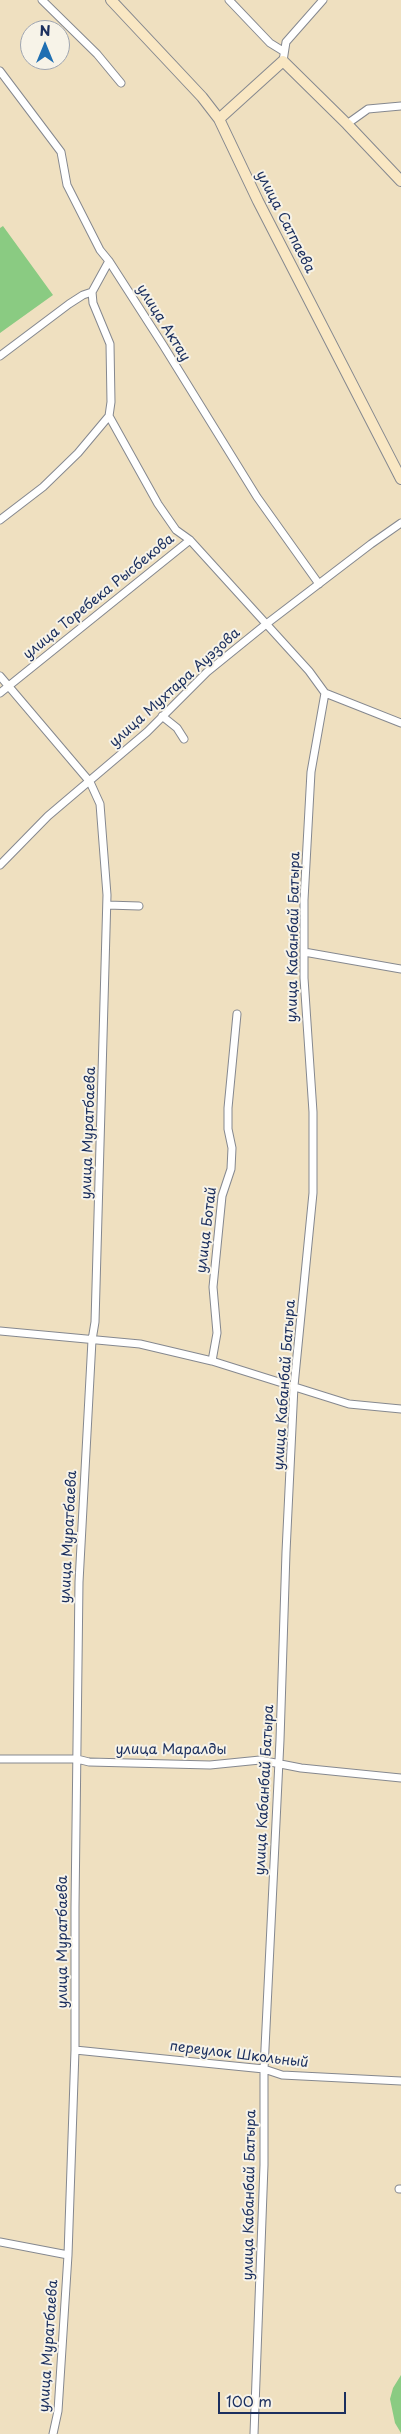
<!DOCTYPE html>
<html>
<head>
<meta charset="utf-8">
<style>
	body { margin:0 }
	#map { position:relative; width:401px; height:2434px; overflow:hidden; background:#efe0c0; font-family:"Playpen Sans",sans-serif }
	canvas { display:block }
	.north { position:absolute; left:20px; top:20px; width:50px; height:50px; box-sizing:border-box; background:#f7f3e8; border:1px solid #9fa5b1; border-radius:50%; rotate:0deg; font-size:14px; font-weight:700; line-height:20px; text-align:center; color:#1b2f5e }
	.north::after { content:''; display:block; margin:auto; width:18px; height:22px; background:#1f6fb2; clip-path:polygon(50% 0,100% 100%,50% 72%,0 100%) }
	.scale { position:absolute; left:218px; top:2392px; width:128px; height:22px; box-sizing:border-box; border:2px solid #1b2f5e; border-top:0; padding-left:6px; font-size:15px; line-height:18px; white-space:nowrap; color:#1b2f5e; -webkit-text-stroke:4px #f7f3e8; paint-order:stroke }
</style>
</head>
<body>
<div id="map">
<canvas width="401" height="2434"></canvas>
<div class="north">N</div>
<div class="scale">100 m</div>
</div>
<script>
const context = document.querySelector('canvas').getContext('2d');
context.lineJoin = 'round';
function fillPath(path, color) {
  context.fillStyle = color;
  context.fill(path, 'evenodd');
}
function toPath(rows) {
  const path = new Path2D();
  for (const r of rows) {
    path.moveTo(r[0], r[1]);
    for (let i = 2; i < r.length; i += 2) path.lineTo(r[i], r[i + 1]);
  }
  return path;
}
function strokePath(path, color, width, dash) {
  context.strokeStyle = color;
  context.lineWidth = width;
  context.lineCap = dash ? 'butt' : 'round';
  context.setLineDash(dash || []);
  context.stroke(path);
}
function label(font, color, halo, rows, align = 'center') {
  context.font = font + ' "Playpen Sans",sans-serif';
  context.lineWidth = 4;
  context.setLineDash([]);
  context.textBaseline = 'middle';
  context.strokeStyle = halo;
  context.fillStyle = color;
  for (const [text, x, y, turn = 0] of rows) {
    context.save();
    context.translate(x, y);
    context.rotate((+turn || 0) * Math.PI / 180);
    context.textAlign = isNaN(turn) ? turn : align;
    if (halo) context.strokeText(text, 0, 0);
    context.fillText(text, 0, 0);
    context.restore();
  }
}
fillPath(toPath([
	[3,226,53,295,0,333,0,228],
	[401,2375,401,2433,395,2423,390,2399,393,2388]
]), '#8acb82');
const street = toPath([
	[42,0,97,54,121,83],
	[229,0,270,43,283,51],
	[283,61,286,42,323,0],
	[0,71,61,152,67,185,100,250,109,261,163,345,257,497,319,584],
	[347,124,368,109,401,106],
	[0,356,69,304,83,295,92,292],
	[109,416,158,504,176,530,190,540,309,671,325,693,311,772,304,900,304,978,313,1112,313,1193,294,1386,286,1552,280,1740,264,2069,264,2165,254,2434],
	[0,520,43,487,78,453,109,416,111,402,110,344,93,303,92,292,109,261],
	[0,676,90,782,100,804,107,895,95,1322,92,1340,79,1582,75,1907,75,2050,68,2255,58,2411,53,2434],
	[0,693,190,540],
	[325,693,401,723],
	[162,716,177,728,184,739],
	[0,865,48,816,147,732,207,672,265,625,371,544,401,523],
	[107,905,139,906],
	[304,952,401,969],
	[0,1331,140,1344,212,1361,349,1404,401,1409],
	[212,1361,217,1333,213,1287,222,1196,231,1169,232,1148,228,1129,228,1108,237,1014],
	[0,1759,77,1759,89,1762,210,1765,260,1760,301,1768,401,1778],
	[75,2050,264,2069,282,2075,401,2081],
	[399,2189,401,2189],
	[0,2242,68,2255]
]);
const secondary = toPath([
	[111,0,202,97,219,119,258,201,401,479],
	[219,119,283,61,347,124,401,181]
]);
strokePath(street, '#85888f', 9);
strokePath(secondary, '#85888f', 12);
strokePath(street, '#fff', 7);
strokePath(secondary, '#f9e7c3', 10);
label('14px', '#1b2f5e', '#f7f3e8', [
	["улица Сатпаева",285,222,63],
	["улица Актау",163,323,58],
	["улица Торебека Рысбекова",99,597,-39],
	["улица Мухтара Ауэзова",175,688,-42],
	["улица Кабанбай Батыра",294,937,-89],
	["улица Муратбаева",89,1133,-88],
	["улица Ботай",207,1230,-83],
	["улица Кабанбай Батыра",285,1385,-86],
	["улица Муратбаева",69,1537,-87],
	["улица Маралды",171,1750],
	["улица Кабанбай Батыра",265,1790,-87],
	["улица Муратбаева",63,1942,-90],
	["переулок Школьный",239,2055,7],
	["улица Кабанбай Батыра",250,2195,-89],
	["улица Муратбаева",49,2346,-86]
]);
</script>
</body>
</html>
